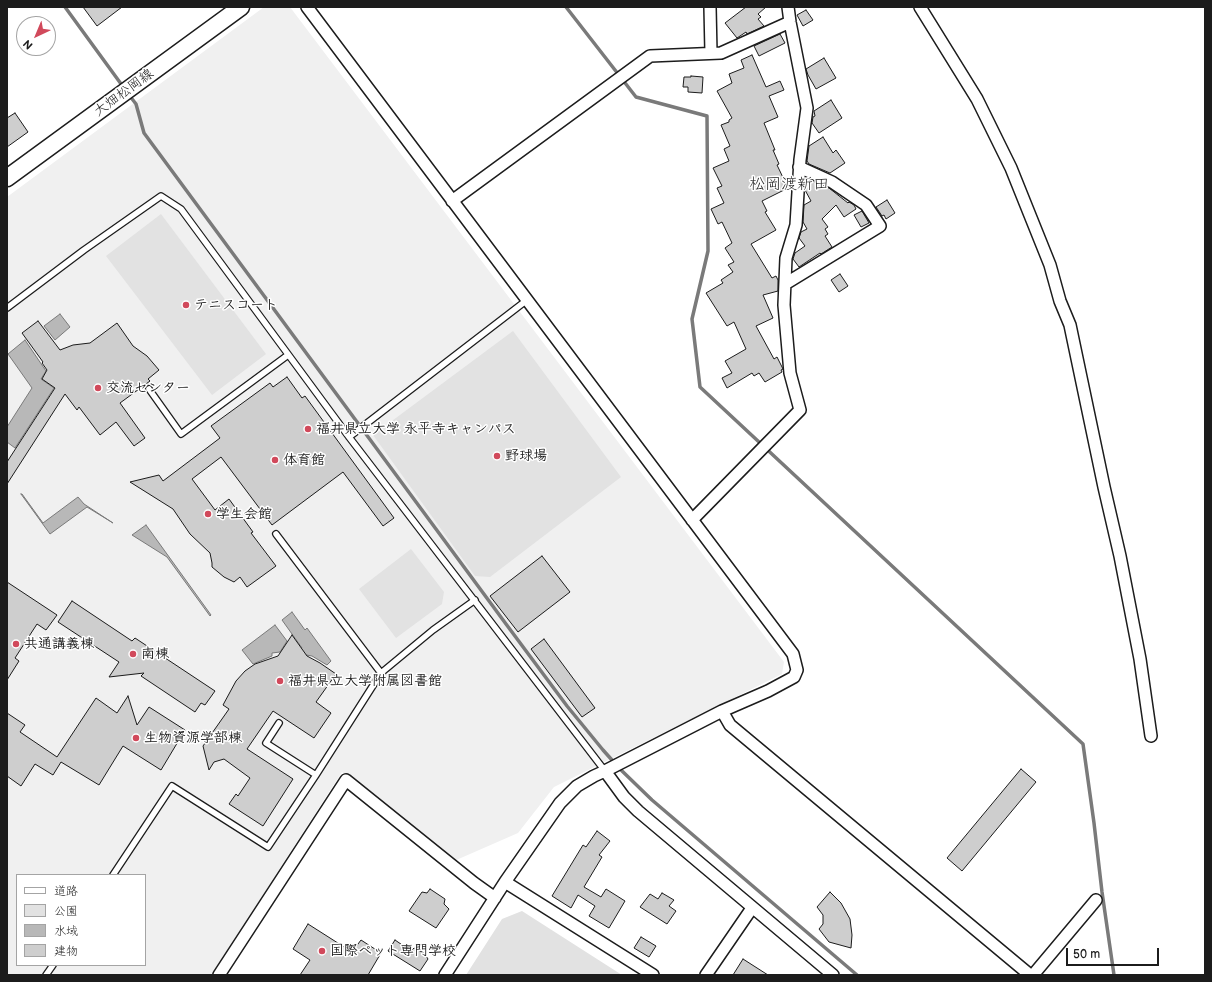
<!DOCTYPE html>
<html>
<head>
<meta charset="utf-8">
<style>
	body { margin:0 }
	#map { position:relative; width:1212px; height:982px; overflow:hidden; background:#fff; font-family:"Balsamiq Sans","Klee One",sans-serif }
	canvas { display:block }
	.frame { position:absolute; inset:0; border:8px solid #1c1c1c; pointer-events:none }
	.legend { position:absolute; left:16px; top:874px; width:130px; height:92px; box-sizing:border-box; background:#fff; border:1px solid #a4a4a4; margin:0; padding:5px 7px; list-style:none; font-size:12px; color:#1c1c1c }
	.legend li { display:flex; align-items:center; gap:8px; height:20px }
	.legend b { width:20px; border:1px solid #a4a4a4 }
	.north { position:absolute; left:16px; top:16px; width:40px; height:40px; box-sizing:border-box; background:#fff; border:1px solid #a4a4a4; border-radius:50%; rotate:224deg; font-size:11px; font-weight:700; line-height:16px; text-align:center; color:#1c1c1c }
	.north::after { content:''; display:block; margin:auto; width:14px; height:18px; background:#d1495b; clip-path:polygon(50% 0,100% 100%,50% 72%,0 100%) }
	.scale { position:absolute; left:1066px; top:948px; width:93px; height:18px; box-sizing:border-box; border:2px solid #1c1c1c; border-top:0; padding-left:5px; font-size:12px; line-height:14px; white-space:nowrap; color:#1c1c1c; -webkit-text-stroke:3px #fff; paint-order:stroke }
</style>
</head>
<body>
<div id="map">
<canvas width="1212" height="982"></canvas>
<div class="frame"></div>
<ul class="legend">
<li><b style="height:5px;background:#fff"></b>道路</li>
<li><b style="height:11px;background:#e2e2e2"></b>公園</li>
<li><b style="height:11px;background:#b8b8b8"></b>水域</li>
<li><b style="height:11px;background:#cecece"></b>建物</li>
</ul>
<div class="north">N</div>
<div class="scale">50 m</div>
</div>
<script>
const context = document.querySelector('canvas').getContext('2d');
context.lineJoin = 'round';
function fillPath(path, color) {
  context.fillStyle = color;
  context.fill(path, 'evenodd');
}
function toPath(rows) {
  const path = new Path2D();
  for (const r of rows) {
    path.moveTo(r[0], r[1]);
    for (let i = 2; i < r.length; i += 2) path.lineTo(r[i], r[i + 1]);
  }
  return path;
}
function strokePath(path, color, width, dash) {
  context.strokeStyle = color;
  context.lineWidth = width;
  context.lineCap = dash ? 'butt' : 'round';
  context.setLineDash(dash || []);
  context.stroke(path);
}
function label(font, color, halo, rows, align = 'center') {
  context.font = font + ' "Balsamiq Sans","Klee One",sans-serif';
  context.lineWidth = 3;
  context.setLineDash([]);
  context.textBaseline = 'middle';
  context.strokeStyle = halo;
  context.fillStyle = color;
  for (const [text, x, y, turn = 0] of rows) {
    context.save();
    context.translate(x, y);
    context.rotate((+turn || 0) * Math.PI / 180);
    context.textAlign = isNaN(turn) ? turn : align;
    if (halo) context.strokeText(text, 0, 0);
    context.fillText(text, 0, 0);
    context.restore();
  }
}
fillPath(toPath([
	[264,7,290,7,784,662,782,674,554,787,518,833,454,861,342,772,211,975,7,975,7,197],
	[17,875,145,875,145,965,17,965]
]), '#f0f0f0');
fillPath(toPath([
	[161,214,266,354,212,395,106,256],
	[513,331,621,477,490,577,475,576,373,435],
	[411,549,444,592,442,604,396,638,359,589],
	[522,911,622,975,466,975,502,919]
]), '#e2e2e2');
const water = toPath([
	[60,314,70,327,55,340,44,326,60,314],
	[25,340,46,371,41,379,54,388,15,448,7,442,7,427,32,388,8,354,25,340],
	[21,494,22,494,43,523,78,497,84,504,113,523,87,507,50,534,21,494],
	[146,525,211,615,210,616,167,557,132,535,146,525],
	[292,612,305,630,307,628,331,661,327,665,312,656,295,653,302,648,282,620,292,612],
	[275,625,287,641,280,652,272,653,272,656,253,664,242,650,275,625]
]);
fillPath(water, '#b8b8b8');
strokePath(water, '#7a7a7a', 1);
strokePath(toPath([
	[65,7,124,88],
	[566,7,636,97,707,116,708,251,692,319,700,387,1083,744,1094,823,1102,892,1114,975],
	[129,95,136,104,144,133,506,624,567,706,603,750,620,769,652,800,857,975]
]), '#7a7a7a', 3.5);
const building = toPath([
	[83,7,122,7,97,26,83,7],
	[746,7,766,7,758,14,761,17,758,19,764,26,747,34,746,32,737,38,725,23,746,7],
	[806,10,813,20,803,26,797,15,806,10],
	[780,34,785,43,759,56,754,46,780,34],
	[752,55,766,87,780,81,784,90,769,96,778,117,764,123,775,150,773,150,779,164,777,165,788,188,762,201,767,211,765,212,776,230,751,244,772,278,776,276,778,280,778,291,763,295,773,318,756,326,774,359,777,357,783,369,781,370,782,372,765,382,759,373,754,376,752,373,727,388,722,378,732,373,725,361,746,349,734,322,727,326,706,293,723,283,721,280,733,272,728,265,734,262,725,248,732,243,722,222,718,224,711,209,724,203,717,188,722,186,713,168,729,161,724,149,730,146,721,125,729,122,729,120,732,118,717,91,732,83,729,74,744,68,741,60,752,55],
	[824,58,836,78,816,89,808,75,806,69,824,58],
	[691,76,703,77,702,93,688,92,688,87,683,87,684,77,691,77,691,76],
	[831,100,842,118,819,133,812,123,813,117,815,116,814,111,831,100],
	[15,113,28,132,7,147,7,118,15,113],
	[823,137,833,153,836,150,845,163,830,173,809,164,807,161,809,146,823,137],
	[810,180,829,188,848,203,849,202,854,205,856,209,844,217,836,205,822,219,828,227,825,229,828,234,825,236,832,247,821,254,820,253,799,267,793,259,795,253,805,246,799,238,801,232,807,229,803,222,804,205,811,201,805,190,806,182,810,180],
	[887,200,895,213,886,219,884,215,882,216,876,207,887,200],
	[862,211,869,223,861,227,854,215,862,211],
	[840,274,848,286,839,292,831,280,840,274],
	[38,321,60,350,73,345,90,343,117,323,133,346,147,356,159,370,148,379,150,381,120,403,145,438,134,446,116,422,100,435,79,407,77,410,65,394,7,484,7,462,55,388,42,379,47,370,42,363,43,362,22,333,38,321],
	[287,377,302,398,305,396,394,518,383,526,343,472,272,525,221,457,192,479,215,510,229,499,253,532,251,533,276,566,247,587,240,577,234,582,224,577,212,567,212,563,210,553,190,534,173,509,130,482,159,475,163,481,220,438,211,426,270,383,273,387,287,377],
	[542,556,570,592,518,632,490,596,542,556],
	[7,582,57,615,46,630,37,624,15,658,19,661,7,680,7,582],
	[72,601,132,641,135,638,215,691,205,705,201,703,195,712,141,676,144,673,109,677,119,662,58,622,72,601],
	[292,635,307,656,320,663,336,674,316,702,331,713,314,738,273,711,247,749,293,779,263,826,229,804,236,794,238,796,250,778,224,759,214,762,209,770,203,746,229,709,223,705,236,681,245,671,255,664,278,656,292,635],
	[544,639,595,708,582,717,531,649,544,639],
	[128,696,137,725,149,707,185,730,161,770,123,746,99,785,61,762,53,775,35,764,21,786,7,776,7,713,25,725,20,732,57,757,96,698,117,713,128,696],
	[1021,769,1036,782,962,871,947,858,1021,769],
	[597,831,610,841,599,855,602,857,584,887,601,897,606,889,625,901,609,928,589,916,595,906,578,895,571,908,552,896,583,845,586,847,597,831],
	[430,889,445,899,444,904,449,909,436,928,409,911,422,892,427,893,430,889],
	[830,892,841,903,850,919,852,935,851,948,829,942,819,929,823,924,823,915,817,907,830,892],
	[662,893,674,900,669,906,676,911,667,924,640,907,650,894,658,899,662,893],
	[308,924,352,952,361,940,381,953,368,975,300,975,310,960,293,949,308,924],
	[641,937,656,946,649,957,634,948,641,937],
	[395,940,411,951,414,948,424,953,428,959,420,971,388,951,395,940],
	[743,959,768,975,733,975,743,959]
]);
fillPath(building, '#cecece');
strokePath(building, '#1c1c1c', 1);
const service = toPath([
	[7,308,84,250,161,196,181,209,349,437,605,771],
	[149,389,181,434,288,355],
	[349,437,527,300],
	[276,534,381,673],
	[279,723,266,743,316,775],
	[113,875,172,786,268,847,316,775,381,673,433,630,475,600],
	[46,975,53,965]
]);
const minor = toPath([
	[307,7,793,654,797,670,794,677,768,691,722,711],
	[710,7,711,53],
	[920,7,977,99,1011,168,1050,265,1060,301,1070,325,1104,487,1120,556,1140,659,1151,736],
	[452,201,650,56,721,53,790,22],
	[785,284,880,226,866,205,832,182,799,167],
	[692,520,800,410,790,373,784,305,786,258,796,225,800,160,807,108,790,22,788,7],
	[605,771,624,797,638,811,833,975],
	[505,882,653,975],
	[219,975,346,780,474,883,495,898],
	[445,975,505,882,560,803,577,786,594,776,605,771,722,711,730,725,1030,975],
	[706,975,752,908],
	[1033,975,1096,900]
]);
const secondary = toPath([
	[7,178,241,7]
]);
strokePath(service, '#1c1c1c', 8);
strokePath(minor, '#1c1c1c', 14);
strokePath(secondary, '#1c1c1c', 19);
strokePath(service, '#fff', 5.5);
strokePath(minor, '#fff', 11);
strokePath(secondary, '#fff', 16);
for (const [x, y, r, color] of [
	[186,305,4,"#d1495b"],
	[98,388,4,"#d1495b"],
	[308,429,4,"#d1495b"],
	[497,456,4,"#d1495b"],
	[275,460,4,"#d1495b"],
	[208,514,4,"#d1495b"],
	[16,644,4,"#d1495b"],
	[133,654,4,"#d1495b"],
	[280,681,4,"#d1495b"],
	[136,738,4,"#d1495b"],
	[322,951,4,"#d1495b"]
]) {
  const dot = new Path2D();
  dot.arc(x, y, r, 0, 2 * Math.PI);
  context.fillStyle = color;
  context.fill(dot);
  strokePath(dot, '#fff', 1.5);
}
label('14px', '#1c1c1c', '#fff', [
	["大畑松岡線",124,93,-36]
]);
label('bold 14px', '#1c1c1c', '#fff', [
	["テニスコート",194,305],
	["交流センター",106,388],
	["福井県立大学 永平寺キャンパス",316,429],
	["野球場",505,456],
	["体育館",283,460],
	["学生会館",216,514],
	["共通講義棟",24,644],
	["南棟",141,654],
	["福井県立大学附属図書館",288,681],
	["生物資源学部棟",144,738],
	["国際ペット専門学校",330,951]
], 'left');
label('16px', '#1c1c1c', '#fff', [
	["松岡渡新田",789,185]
]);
</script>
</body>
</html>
